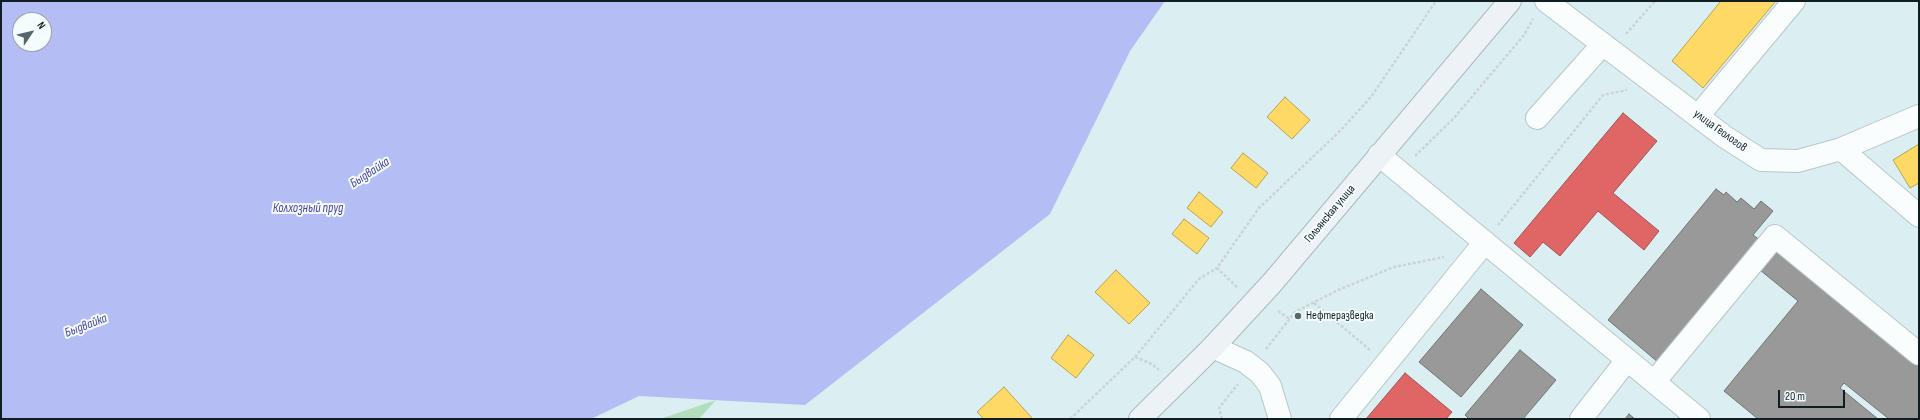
<!DOCTYPE html>
<html>
<head>
<meta charset="utf-8">
<style>
	body { margin:0 }
	#map { position:relative; width:1920px; height:420px; overflow:hidden; background:#dbeff3; font-family:"Sofia Sans Condensed",sans-serif }
	canvas { display:block }
	.frame { position:absolute; inset:0; border:2px solid #111e21; pointer-events:none }
	.north { position:absolute; left:12px; top:12px; width:40px; height:40px; box-sizing:border-box; background:#f5fcfe; border:1px solid #9aa3a6; border-radius:50%; rotate:55deg; font-size:11px; font-weight:700; line-height:16px; text-align:center; color:#111e21 }
	.north::after { content:''; display:block; margin:auto; width:14px; height:18px; background:#58676a; clip-path:polygon(50% 0,100% 100%,50% 72%,0 100%) }
	.scale { position:absolute; left:1778px; top:390px; width:67px; height:18px; box-sizing:border-box; border:2px solid #111e21; border-top:0; padding-left:5px; font-size:12px; line-height:14px; white-space:nowrap; color:#111e21; -webkit-text-stroke:3px #f5fcfe; paint-order:stroke }
</style>
</head>
<body>
<div id="map">
<canvas width="1920" height="420"></canvas>
<div class="frame"></div>
<div class="north">N</div>
<div class="scale">20 m</div>
</div>
<script>
const context = document.querySelector('canvas').getContext('2d');
context.lineJoin = 'round';
function fillPath(path, color) {
  context.fillStyle = color;
  context.fill(path, 'evenodd');
}
function toPath(rows) {
  const path = new Path2D();
  for (const r of rows) {
    path.moveTo(r[0], r[1]);
    for (let i = 2; i < r.length; i += 2) path.lineTo(r[i], r[i + 1]);
  }
  return path;
}
function strokePath(path, color, width, dash) {
  context.strokeStyle = color;
  context.lineWidth = width;
  context.lineCap = dash ? 'butt' : 'round';
  context.setLineDash(dash || []);
  context.stroke(path);
}
function label(font, color, halo, rows, align = 'center') {
  context.font = font + ' "Sofia Sans Condensed",sans-serif';
  context.lineWidth = 4;
  context.setLineDash([]);
  context.textBaseline = 'middle';
  context.strokeStyle = halo;
  context.fillStyle = color;
  for (const [text, x, y, turn = 0] of rows) {
    context.save();
    context.translate(x, y);
    context.rotate((+turn || 0) * Math.PI / 180);
    context.textAlign = isNaN(turn) ? turn : align;
    if (halo) context.strokeText(text, 0, 0);
    context.fillText(text, 0, 0);
    context.restore();
  }
}
fillPath(toPath([
	[716,400,699,419,660,419]
]), '#b3debe');
fillPath(toPath([
	[1,1,1165,1,1130,51,1050,214,805,405,639,396,591,419,1,419],
	[20,20,44,20,44,44,20,44]
]), '#b4bdf4');
const homes = toPath([
	[1721,1,1776,1,1703,88,1672,61,1721,1],
	[1285,97,1310,120,1292,139,1267,117,1285,97],
	[1919,144,1919,183,1910,188,1893,160,1919,144],
	[1243,153,1268,173,1256,188,1231,168,1243,153],
	[1199,192,1223,212,1211,227,1187,208,1199,192],
	[1184,219,1209,238,1197,254,1172,234,1184,219],
	[1116,270,1150,303,1129,324,1095,292,1116,270],
	[1068,335,1094,355,1076,378,1051,358,1068,335],
	[1004,387,1032,418,1031,419,984,419,977,412,1004,387]
]);
fillPath(homes, '#ffd966');
strokePath(homes, '#b8a151', 1);
const shops = toPath([
	[1623,113,1657,141,1613,193,1659,231,1644,250,1598,211,1560,256,1543,242,1530,257,1514,243,1623,113],
	[1405,373,1452,412,1446,419,1366,419,1405,373]
]);
fillPath(shops, '#e06666');
strokePath(shops, '#a25051', 1);
const industry = toPath([
	[1716,189,1724,195,1726,192,1737,202,1741,198,1754,209,1761,201,1773,211,1753,235,1760,240,1659,363,1608,320,1716,189],
	[1777,250,1919,367,1919,419,1889,419,1844,383,1840,388,1878,419,1758,419,1724,391,1798,301,1760,270,1777,250],
	[1481,289,1523,325,1461,397,1419,362,1481,289],
	[1520,350,1556,380,1523,419,1469,419,1465,415,1520,350],
	[1629,414,1635,419,1625,419,1629,414]
]);
fillPath(industry, '#999');
strokePath(industry, '#707475', 1);
const minor = toPath([
	[1546,1,1725,137,1761,160,1798,161,1841,149,1919,116],
	[1698,116,1794,1],
	[1537,118,1603,44],
	[1841,149,1919,216],
	[1379,155,1699,419],
	[1213,347,1246,362,1260,373,1270,386,1280,419],
	[1654,382,1775,236,1919,354],
	[1341,419,1485,242],
	[1581,419,1627,360]
]);
const major = toPath([
	[1140,419,1213,347,1272,283,1510,1]
]);
strokePath(minor, '#b6c6c9', 24);
strokePath(major, '#abb9bf', 24);
strokePath(toPath([
	[1626,34,1655,1],
	[1415,156,1454,118,1524,35,1533,19],
	[1498,225,1603,95,1627,90],
	[1237,287,1217,268,1259,208,1340,131,1371,97,1436,1],
	[1314,303,1370,350],
	[1278,311,1290,319],
	[1266,349,1295,312,1336,291,1394,267,1444,257],
	[1135,357,1199,279,1217,268],
	[1070,419,1135,357,1152,364,1159,370],
	[1222,419,1219,408,1238,384]
]), '#cdd3d4', 2.5, [3, 2]);
strokePath(minor, '#fafdfd', 22);
strokePath(major, '#ecf2f5', 22);
for (const [x, y, r, color] of [
	[1298,316,4,"#58676a"]
]) {
  const dot = new Path2D();
  dot.arc(x, y, r, 0, 2 * Math.PI);
  context.fillStyle = color;
  context.fill(dot);
  strokePath(dot, '#f5fcfe', 1.5);
}
label('12px', '#111e21', '#f5fcfe', [
	["улица Геологов",1720,131,36],
	["Гольянская улица",1330,214,-50]
]);
label('12px', '#111e21', '#f5fcfe', [
	["Нефтеразведка",1306,316]
], 'left');
label('italic 13px', '#49459e', '#f5fcfe', [
	["Быдвайка",370,173,-33],
	["Колхозный пруд",308,209],
	["Быдвайка",86,326,-21]
]);
</script>
</body>
</html>
